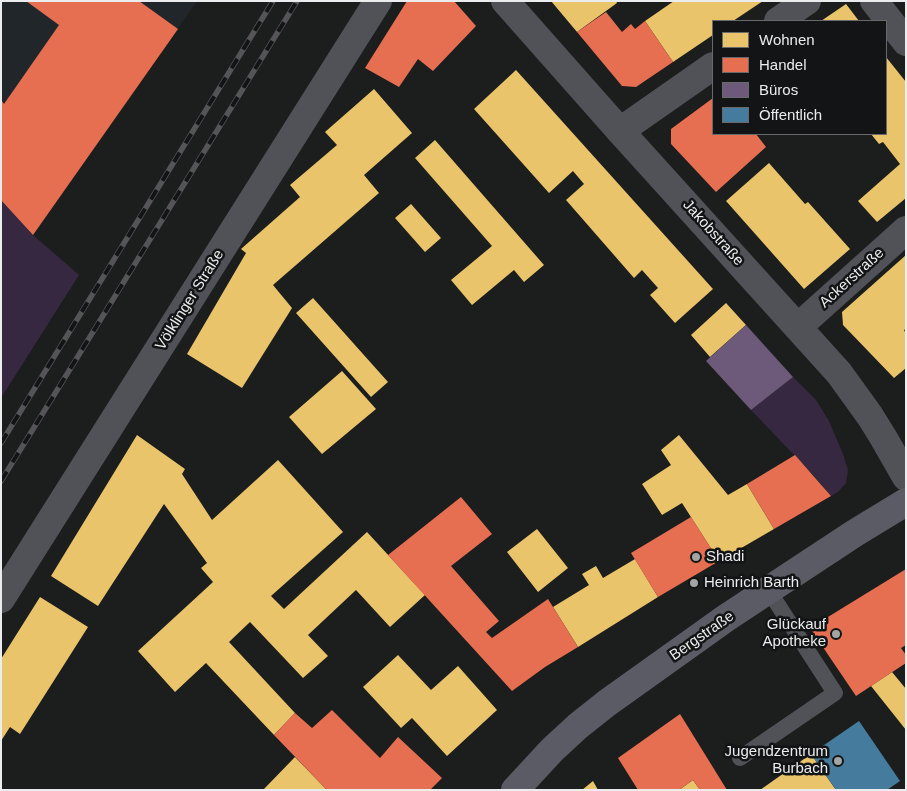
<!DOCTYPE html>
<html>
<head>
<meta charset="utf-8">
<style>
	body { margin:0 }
	#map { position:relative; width:907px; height:791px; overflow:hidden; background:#1c1d1d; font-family:Arial,sans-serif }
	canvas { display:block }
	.frame { position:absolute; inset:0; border:2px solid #ebeced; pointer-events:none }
	.legend { position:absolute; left:712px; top:20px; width:175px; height:115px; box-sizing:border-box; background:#121415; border:1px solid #696a6b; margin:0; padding:6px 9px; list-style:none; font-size:15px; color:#ebeced }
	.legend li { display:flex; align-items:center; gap:10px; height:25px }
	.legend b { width:25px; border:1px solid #696a6b }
</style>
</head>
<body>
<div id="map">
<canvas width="907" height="791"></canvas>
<div class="frame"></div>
<ul class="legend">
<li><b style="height:14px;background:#e9c46a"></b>Wohnen</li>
<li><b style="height:14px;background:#e76f51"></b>Handel</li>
<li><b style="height:14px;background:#6d597a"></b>Büros</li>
<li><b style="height:14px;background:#457b9d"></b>Öffentlich</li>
</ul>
</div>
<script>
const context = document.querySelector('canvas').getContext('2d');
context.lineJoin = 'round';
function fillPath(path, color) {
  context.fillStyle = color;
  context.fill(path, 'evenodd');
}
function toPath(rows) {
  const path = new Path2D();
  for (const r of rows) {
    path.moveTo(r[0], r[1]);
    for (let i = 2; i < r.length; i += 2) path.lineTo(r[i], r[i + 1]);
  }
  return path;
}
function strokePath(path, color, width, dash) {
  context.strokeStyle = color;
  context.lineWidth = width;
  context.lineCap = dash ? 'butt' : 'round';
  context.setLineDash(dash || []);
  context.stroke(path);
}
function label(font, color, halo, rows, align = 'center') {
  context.font = font + ' Arial,sans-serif';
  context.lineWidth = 5;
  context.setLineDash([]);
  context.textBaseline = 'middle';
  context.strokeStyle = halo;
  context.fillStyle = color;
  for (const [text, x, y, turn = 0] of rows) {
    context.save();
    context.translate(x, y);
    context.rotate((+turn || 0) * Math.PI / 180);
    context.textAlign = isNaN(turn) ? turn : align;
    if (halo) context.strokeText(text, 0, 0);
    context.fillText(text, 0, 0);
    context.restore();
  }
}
fillPath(toPath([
	[1,1,197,1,33,235,1,200]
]), '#21262b');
fillPath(toPath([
	[1,200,33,235,79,275,1,398],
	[793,377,816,400,829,421,843,454,848,470,846,483,839,491,831,496,817,479,751,410]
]), '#372841');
fillPath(toPath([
	[551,1,616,1,617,3,577,32],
	[674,1,763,1,733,21,713,21,713,35,673,62,645,21],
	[846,4,859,21,821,21],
	[886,57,906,82,906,198,877,222,858,201,900,164,883,142,879,144,871,134,886,134],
	[516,70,713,289,675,323,650,295,658,288,642,270,634,278,566,200,584,184,573,171,549,193,474,109],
	[374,89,412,133,364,175,379,193,273,285,292,308,242,388,187,354,246,253,241,249,300,197,290,185,337,145,325,132],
	[435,140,544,265,524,282,514,270,472,305,451,280,492,246,415,158],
	[769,163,805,204,808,202,850,249,804,289,726,201],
	[411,204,441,238,425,252,395,218],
	[906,255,906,327,904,331,906,332,906,368,894,378,843,325,842,312],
	[313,298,388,382,371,397,296,313],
	[726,303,746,325,710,357,691,335],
	[342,371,376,409,322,454,289,417],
	[137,435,185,469,182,474,212,520,278,460,343,532,271,596,284,609,367,532,425,595,390,627,356,590,308,635,328,656,303,678,250,622,229,642,295,713,274,735,206,663,175,692,138,651,213,582,201,568,207,563,164,504,98,606,51,576],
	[679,435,728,495,747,484,774,529,719,561,682,503,662,515,642,484,671,465,661,450],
	[537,529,568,568,538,592,507,552],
	[635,559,658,597,578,647,553,607,589,585,582,574,596,566,603,578],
	[40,597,88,627,20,734,10,727,1,741,1,659],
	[398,655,431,690,458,666,497,710,447,756,412,718,401,728,363,687],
	[892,672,906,689,906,730,871,686],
	[811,754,836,790,760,790],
	[295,757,327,790,263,790],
	[693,780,700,790,679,790],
	[593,781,598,790,582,790]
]), '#e9c46a');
fillPath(toPath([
	[26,1,139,1,178,29,33,235,1,200,1,100,4,104,59,25],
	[407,1,454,1,476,26,433,71,418,59,399,87,365,68],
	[606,12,622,32,631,24,635,29,645,21,673,62,636,87,622,86,577,32],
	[713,98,713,134,756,134,766,147,716,192,671,144,671,129],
	[795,455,831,496,774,529,747,484],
	[461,497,492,534,451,566,499,621,486,632,492,638,548,599,578,647,545,667,512,691,388,555],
	[691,517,719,561,658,597,631,553],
	[906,569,906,645,901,648,906,655,906,663,856,696,810,628],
	[332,710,380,758,398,737,442,778,430,790,327,790,274,735,295,713,312,728],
	[680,714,727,790,700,790,693,780,679,790,638,790,618,758]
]), '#e76f51');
fillPath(toPath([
	[746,325,793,377,751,410,706,361]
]), '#6d597a');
fillPath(toPath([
	[859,721,900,781,887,790,836,790,811,754]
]), '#457b9d');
strokePath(toPath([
	[740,758,835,693,769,591]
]), '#515158', 16);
strokePath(toPath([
	[874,1,906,42],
	[778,21,807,1],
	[620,131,713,66],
	[798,327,906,230],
	[1,599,378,1]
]), '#515158', 28);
strokePath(toPath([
	[505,1,620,131,839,373,870,416,883,437,906,477]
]), '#515158', 28);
strokePath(toPath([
	[515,790,552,750,578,726,607,703,726,618,855,533,906,502]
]), '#5a5b64', 28);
const rail = toPath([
	[1,443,273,1],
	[1,481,297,1]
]);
strokePath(rail, '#555558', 5.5);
strokePath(rail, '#121415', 4, [11]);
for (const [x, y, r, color] of [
	[696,557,5,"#a3a4a4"],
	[694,583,5,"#a3a4a4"],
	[836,634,5,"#a3a4a4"],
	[838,761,5,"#a3a4a4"]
]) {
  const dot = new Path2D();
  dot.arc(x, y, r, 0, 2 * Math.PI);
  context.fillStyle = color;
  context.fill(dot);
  strokePath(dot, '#121415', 2);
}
label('15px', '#ebeced', '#121415', [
	["Jakobstraße",713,233,48],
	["Ackerstraße",852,278,-42],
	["Völklinger Straße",190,300,-58],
	["Bergstraße",702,636,-35]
]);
label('15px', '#ebeced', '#121415', [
	["Shadi",706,557],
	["Heinrich Barth",704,583],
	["Glückauf",826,625,"right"],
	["Apotheke",826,642,"right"],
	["Jugendzentrum",828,752,"right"],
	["Burbach",828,769,"right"]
], 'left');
</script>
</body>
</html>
